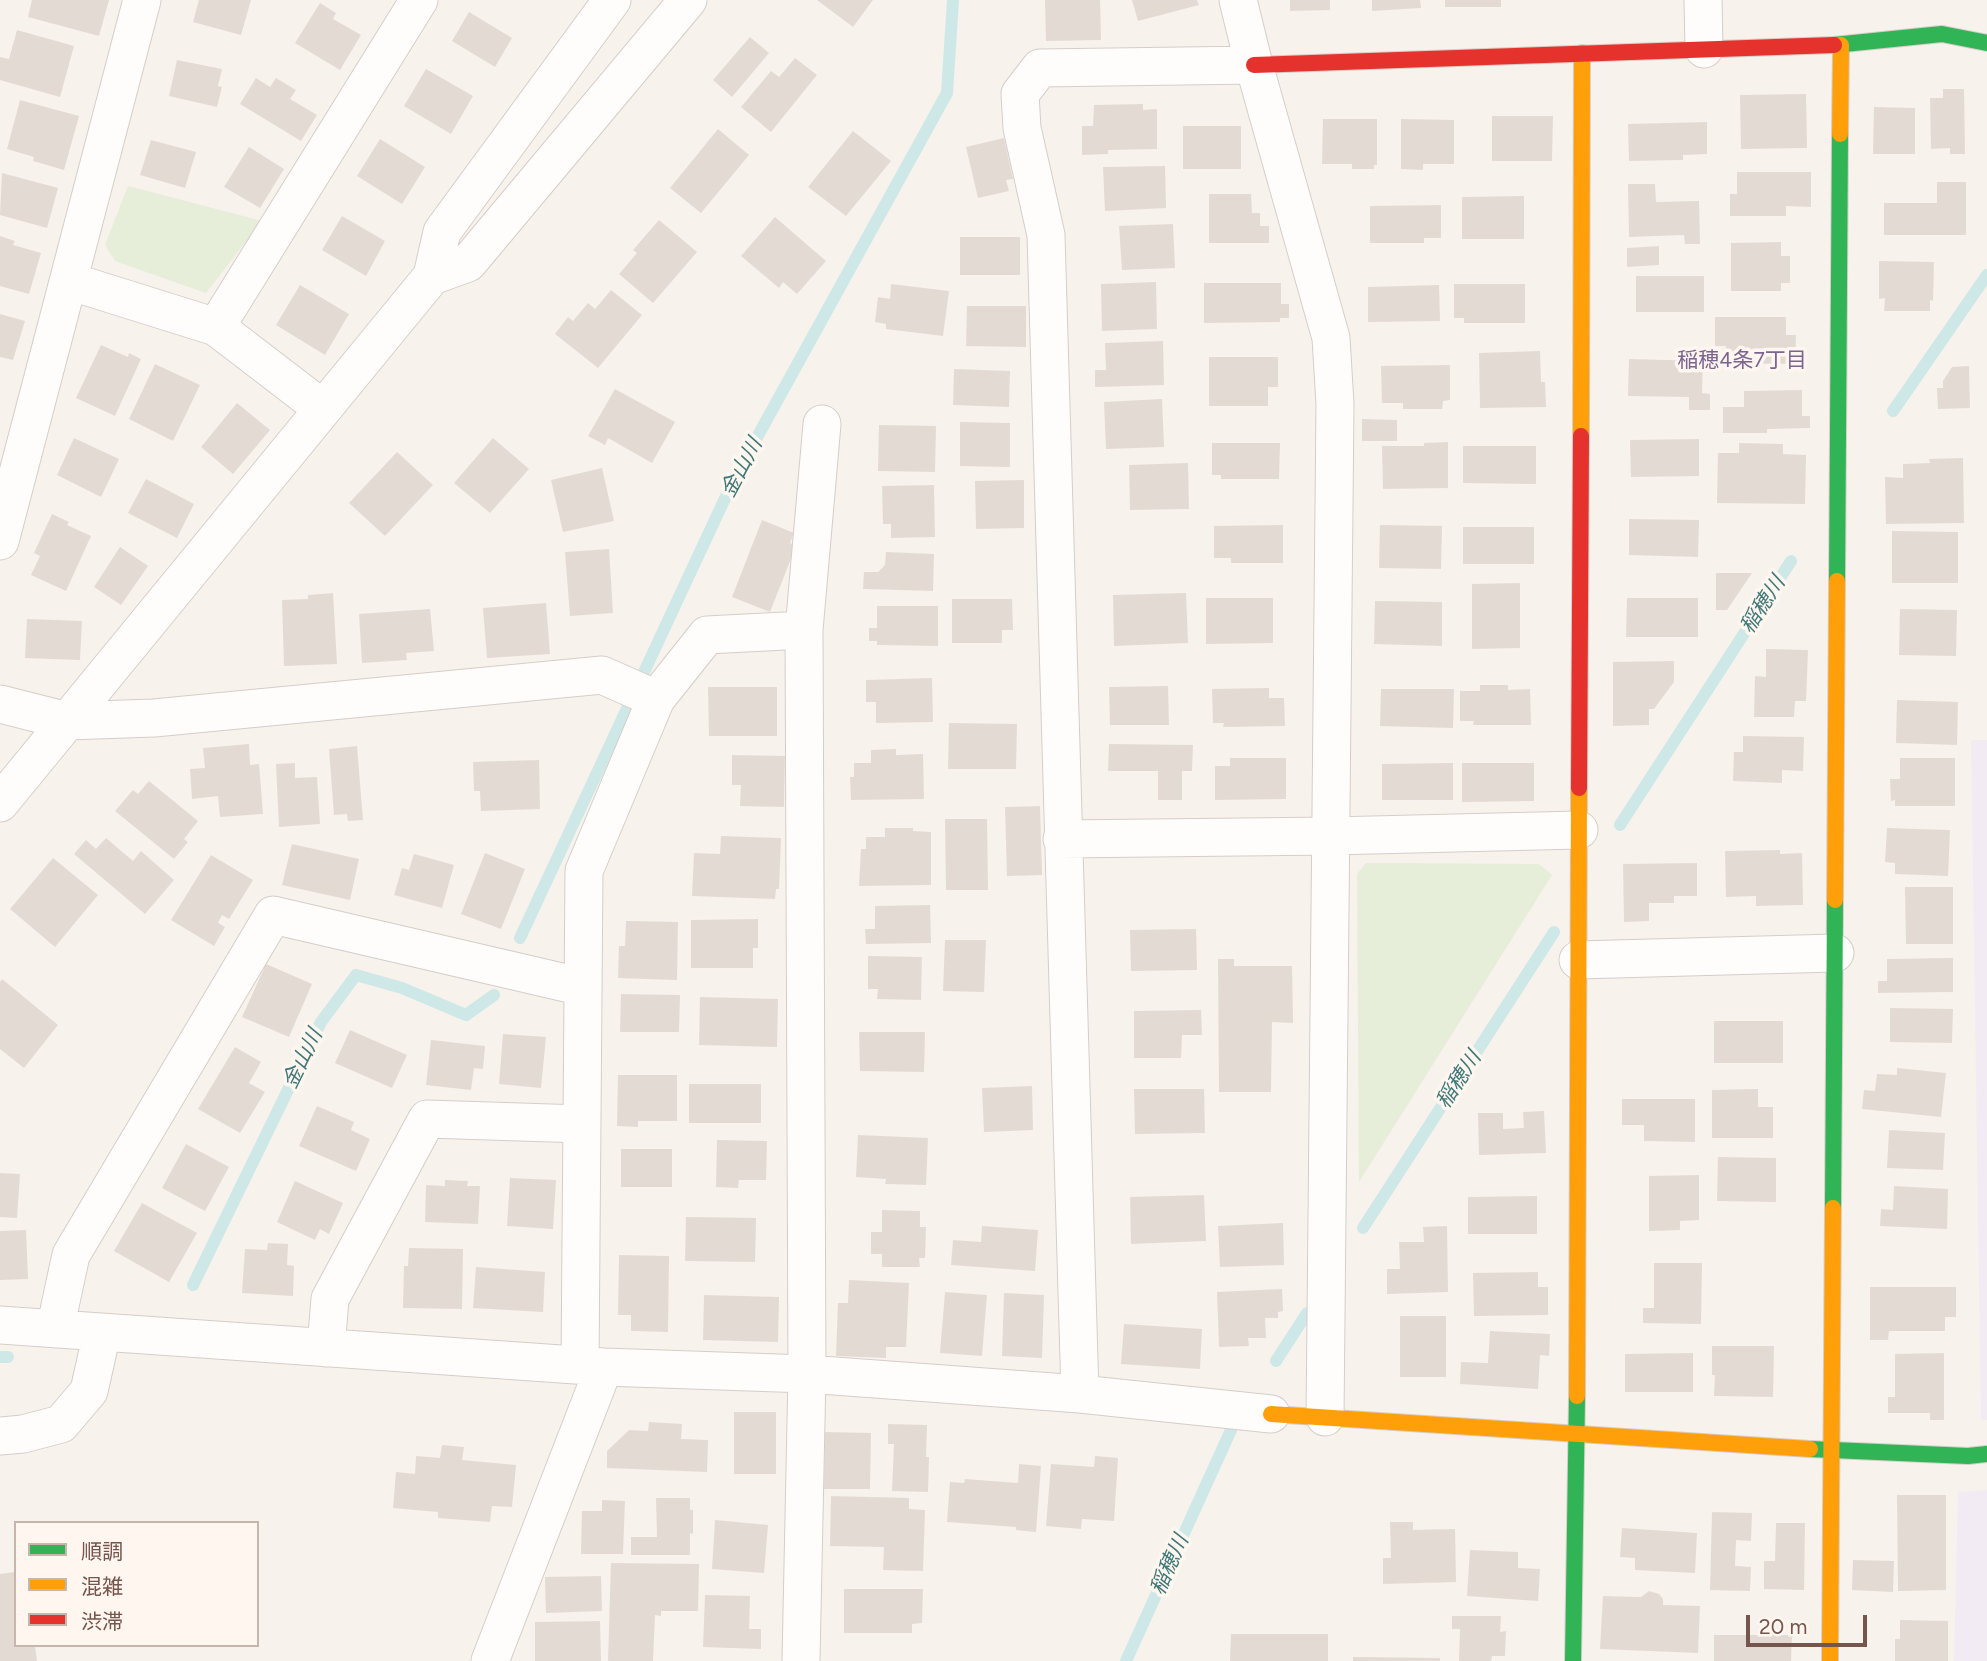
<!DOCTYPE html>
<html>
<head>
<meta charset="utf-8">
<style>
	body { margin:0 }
	#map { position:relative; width:1987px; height:1661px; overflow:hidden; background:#f7f2ec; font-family:Figtree,"Noto Sans JP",sans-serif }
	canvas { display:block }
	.legend { position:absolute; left:14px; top:1521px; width:245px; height:126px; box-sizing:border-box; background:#fef6ef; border:2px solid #c7b6ae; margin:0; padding:9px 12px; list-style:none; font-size:21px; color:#75564d }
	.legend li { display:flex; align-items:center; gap:14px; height:35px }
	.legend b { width:35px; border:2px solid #c7b6ae }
	.scale { position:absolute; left:1746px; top:1615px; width:121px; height:32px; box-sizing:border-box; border:4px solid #75564d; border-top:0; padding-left:9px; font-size:21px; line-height:24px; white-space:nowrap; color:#75564d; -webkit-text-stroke:5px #fef6ef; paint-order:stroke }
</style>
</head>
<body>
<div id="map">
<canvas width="1987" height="1661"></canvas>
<ul class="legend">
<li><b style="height:9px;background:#30b455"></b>順調</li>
<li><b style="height:9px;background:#ff9f0a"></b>混雑</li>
<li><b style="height:9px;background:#e5322d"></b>渋滞</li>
</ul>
<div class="scale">20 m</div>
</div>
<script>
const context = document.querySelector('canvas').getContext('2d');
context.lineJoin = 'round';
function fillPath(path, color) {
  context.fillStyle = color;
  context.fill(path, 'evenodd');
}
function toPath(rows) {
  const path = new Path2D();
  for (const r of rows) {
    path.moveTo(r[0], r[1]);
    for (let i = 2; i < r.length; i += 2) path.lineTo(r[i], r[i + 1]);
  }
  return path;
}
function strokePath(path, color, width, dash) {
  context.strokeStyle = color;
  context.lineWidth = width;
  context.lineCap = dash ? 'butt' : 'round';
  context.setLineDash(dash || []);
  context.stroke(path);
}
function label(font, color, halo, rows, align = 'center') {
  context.font = font + ' Figtree,"Noto Sans JP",sans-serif';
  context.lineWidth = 7;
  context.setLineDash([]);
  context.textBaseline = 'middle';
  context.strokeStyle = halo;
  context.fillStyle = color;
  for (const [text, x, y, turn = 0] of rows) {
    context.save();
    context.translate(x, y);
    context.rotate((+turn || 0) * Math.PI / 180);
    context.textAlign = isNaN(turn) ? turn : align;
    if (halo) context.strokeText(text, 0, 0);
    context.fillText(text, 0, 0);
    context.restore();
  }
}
fillPath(toPath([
	[1971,740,1987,740,1987,1420,1981,1421],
	[1987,1490,1987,1661,1954,1661,1958,1492]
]), '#f3ebf3');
fillPath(toPath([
	[128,186,262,221,206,293,115,261,105,245],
	[1366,863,1539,864,1552,875,1359,1182,1357,874]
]), '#e6edd8');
strokePath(toPath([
	[1893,411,1987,275],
	[1620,825,1791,561],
	[520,938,734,479,947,93,953,0],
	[1363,1228,1554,932],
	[193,1285,321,1022,356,975,402,988,466,1015,494,995],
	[0,1357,8,1357],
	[1276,1361,1307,1313],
	[1126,1661,1231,1430]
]), '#cee8e7', 12);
fillPath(toPath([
	[32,0,109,0,99,36,28,17],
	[199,0,251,0,241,35,193,22],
	[817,0,873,0,853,27],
	[1045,0,1100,0,1101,40,1046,41],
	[1132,0,1197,0,1199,5,1138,21],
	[1290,0,1330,0,1330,10,1290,11],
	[1372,0,1420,0,1421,8,1372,11],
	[1445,0,1501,0,1501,7,1445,7],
	[320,3,336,13,333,19,361,35,340,70,295,43],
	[469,12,512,38,495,67,452,41],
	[17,30,74,46,60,97,0,80,0,57,9,59],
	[750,37,769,53,732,97,713,80],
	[795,58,817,75,771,132,741,107,771,71,779,77],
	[177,60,222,69,218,86,222,87,217,107,169,96],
	[426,69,473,96,451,134,404,106],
	[256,78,270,87,276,78,296,90,290,99,317,115,301,141,240,104],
	[1943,89,1964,89,1965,154,1950,154,1950,148,1931,149,1930,98,1943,98],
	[1806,94,1807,148,1741,149,1740,95],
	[20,100,79,116,64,170,33,161,34,157,7,149],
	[1143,104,1143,110,1157,109,1157,149,1108,150,1108,154,1082,155,1082,126,1093,126,1094,105],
	[1874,107,1915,108,1915,154,1873,154],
	[1492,116,1553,116,1552,161,1492,161],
	[1323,119,1377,119,1377,165,1374,165,1374,169,1352,169,1352,164,1322,164],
	[1401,119,1454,120,1454,164,1423,164,1423,170,1401,169],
	[1707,122,1707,154,1683,155,1683,160,1629,161,1628,124],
	[1183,126,1241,126,1241,169,1183,169],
	[718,129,749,155,701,213,670,188],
	[853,131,891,161,846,216,808,187],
	[1004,138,1013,179,1006,180,1009,191,978,198,966,147],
	[380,139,425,167,402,204,357,176],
	[151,140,196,152,185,188,140,175],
	[249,147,284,169,260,208,224,187],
	[1165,166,1166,208,1105,211,1103,167],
	[1737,172,1811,172,1811,207,1786,206,1786,216,1730,216,1730,194,1737,194],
	[2,173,58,188,47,228,0,215],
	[1937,182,1966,182,1966,235,1884,235,1884,203,1937,203],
	[1628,184,1655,184,1656,202,1699,201,1700,244,1685,244,1684,235,1629,237],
	[1209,194,1251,194,1252,213,1260,213,1260,226,1269,226,1269,243,1209,243],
	[1524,196,1524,239,1462,239,1462,197],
	[1441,205,1441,238,1424,238,1424,243,1370,243,1370,206],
	[342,216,385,241,366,276,322,250],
	[775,217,826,261,797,294,783,282,779,288,741,256],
	[659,220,697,252,653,303,619,274,637,253,633,250],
	[1173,224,1175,268,1122,270,1119,226],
	[0,236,15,241,13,245,41,253,29,294,0,286],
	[960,237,1020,237,1020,275,960,275],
	[1781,242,1781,256,1790,256,1790,283,1781,283,1781,291,1731,291,1731,243],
	[1659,246,1659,265,1627,267,1627,248],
	[1879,261,1934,262,1933,301,1930,300,1930,311,1884,311,1885,298,1879,299],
	[1636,276,1704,276,1704,312,1636,312],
	[1156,282,1157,329,1102,331,1101,284],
	[1204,283,1281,283,1281,304,1289,304,1289,318,1280,318,1280,322,1204,323],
	[891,284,949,291,943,336,886,329,886,324,875,322,878,297,890,299],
	[1454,284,1525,284,1525,323,1464,323,1464,318,1454,318],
	[300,285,349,314,325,355,276,325],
	[1439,285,1440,321,1368,322,1368,287],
	[611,290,642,315,598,368,555,334,568,317,573,321,588,303,595,309],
	[967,306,1026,306,1026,347,966,346],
	[0,314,25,321,13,360,0,357],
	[1715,317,1786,317,1786,335,1796,335,1795,364,1726,363,1726,346,1715,346],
	[1163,341,1164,385,1095,387,1095,370,1106,370,1105,343],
	[101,345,128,357,129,353,141,359,115,416,76,398],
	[1540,351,1541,382,1545,382,1546,407,1480,408,1479,353],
	[1209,357,1278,357,1278,387,1268,387,1268,406,1209,406],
	[1629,359,1703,361,1702,393,1710,394,1710,410,1689,410,1689,397,1628,396],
	[155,364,200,385,173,441,129,419],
	[1450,365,1450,400,1443,401,1442,409,1403,409,1403,403,1382,403,1381,366],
	[1969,366,1970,408,1938,409,1937,388,1943,388,1943,381,1952,367],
	[954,369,1010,371,1009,407,953,405],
	[615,389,675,422,652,463,608,438,605,445,588,436],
	[1802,390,1802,416,1810,416,1810,428,1767,429,1767,433,1723,433,1723,407,1744,407,1744,391],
	[1162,399,1164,447,1106,449,1104,402],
	[237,403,270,430,233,474,201,447],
	[1362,419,1397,420,1397,441,1362,441],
	[960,422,1010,423,1010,467,960,466],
	[879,425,936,426,935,472,878,471],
	[74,438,119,459,101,497,57,475],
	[493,438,529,469,490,513,454,483],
	[1699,439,1699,476,1631,477,1630,440],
	[1448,442,1448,488,1383,489,1382,446,1424,446,1424,443],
	[1212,443,1280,443,1279,479,1221,479,1221,475,1212,475],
	[1739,443,1783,444,1783,454,1806,455,1805,504,1717,503,1718,453,1739,453],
	[1463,446,1536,446,1536,484,1463,483],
	[397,452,433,485,385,536,349,503],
	[1963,458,1964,523,1886,524,1885,477,1903,478,1903,464,1930,463,1929,459],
	[1188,463,1189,509,1130,510,1129,465],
	[602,468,614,521,563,532,551,480],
	[146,479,194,504,177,538,128,513],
	[1024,480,1024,528,976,529,975,481],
	[934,485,935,537,891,538,891,524,883,524,882,486],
	[52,514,69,522,67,525,91,536,66,591,31,575,40,556,34,553],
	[1629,519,1699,520,1698,557,1629,555],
	[762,520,794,533,790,543,796,546,770,612,732,597],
	[1283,525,1283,563,1231,563,1231,558,1214,558,1214,526],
	[1380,525,1442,526,1441,569,1379,568],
	[1463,527,1534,527,1534,564,1463,564],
	[1892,531,1958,532,1958,583,1892,583],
	[120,547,148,566,121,605,94,587],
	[609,549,613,613,570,616,565,552],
	[886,552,934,554,933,591,863,589,864,572,878,572,885,565],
	[1716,573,1752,573,1727,610,1716,610],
	[1520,583,1520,648,1472,649,1472,584],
	[333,593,337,664,284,666,282,600,308,599,308,595],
	[1186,593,1188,643,1114,646,1113,595],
	[1206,598,1273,598,1273,643,1206,644],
	[1627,598,1698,598,1698,637,1626,637],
	[952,599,1012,599,1013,630,1002,630,1002,643,952,643],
	[1375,601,1442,602,1442,646,1374,644],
	[546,603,550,654,487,658,483,608],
	[877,606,938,606,938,646,877,645,877,641,869,641,869,628,877,628],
	[430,609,434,651,406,653,407,660,362,663,359,614],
	[1900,609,1957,610,1956,656,1899,655],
	[27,619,82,621,80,660,25,658],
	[1766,649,1808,650,1806,701,1795,701,1794,717,1754,717,1755,676,1766,677],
	[1674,661,1674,682,1654,709,1649,709,1649,725,1613,726,1613,662],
	[932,678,933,722,876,723,876,702,866,702,866,680],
	[1480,685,1508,685,1508,690,1530,689,1531,725,1473,725,1474,721,1460,721,1460,691,1480,691],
	[1168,686,1169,725,1110,725,1109,687],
	[708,687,777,687,777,736,709,736],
	[1269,688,1269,698,1284,698,1285,726,1223,727,1224,723,1213,723,1212,689],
	[1381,689,1454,689,1453,728,1380,726],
	[1897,700,1958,702,1957,745,1896,743],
	[949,723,1017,724,1016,769,948,769],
	[1743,736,1804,737,1803,771,1782,770,1782,783,1733,781,1734,752,1743,752],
	[249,744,250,765,259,764,263,814,220,817,218,796,192,799,190,769,205,768,203,748],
	[1109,744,1193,745,1192,771,1182,771,1182,800,1158,800,1158,771,1108,771],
	[357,746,363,820,348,821,347,814,334,815,329,749],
	[896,749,896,755,923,754,924,799,851,800,850,777,854,777,854,763,871,763,871,750],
	[732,755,785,756,784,807,740,806,741,785,732,785],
	[1230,758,1286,758,1286,799,1215,800,1215,766,1230,766],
	[1900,758,1955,758,1955,806,1895,806,1895,800,1891,801,1890,779,1900,779],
	[539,760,540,809,481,811,480,791,474,791,473,762],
	[295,763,295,778,317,777,320,824,279,827,276,764],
	[1453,763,1453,800,1382,800,1382,764],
	[1462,763,1534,763,1534,801,1462,802],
	[149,781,198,821,184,839,188,842,174,859,115,811,133,790,138,794],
	[1040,806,1042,875,1007,876,1005,807],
	[945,819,987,819,988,890,946,890],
	[885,828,913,828,913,831,931,832,931,885,859,886,861,849,866,849,866,837,885,837],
	[1887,828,1950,830,1948,876,1895,874,1895,863,1885,862],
	[721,836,781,838,779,889,776,889,775,899,692,896,694,853,720,854],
	[106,838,133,861,141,851,174,880,145,914,74,854,86,840,96,849],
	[292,844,359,859,350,900,282,885],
	[1780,850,1780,854,1802,853,1803,905,1756,906,1756,896,1726,897,1725,851],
	[485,853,525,869,501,929,461,914],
	[414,854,454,865,442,908,394,895,402,868,409,870],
	[211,855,253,880,229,919,222,915,218,923,225,927,214,946,171,920],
	[53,858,98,895,55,947,10,909],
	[1697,863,1697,896,1674,896,1674,903,1649,903,1649,921,1624,922,1623,864],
	[1905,887,1953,887,1953,944,1906,944],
	[930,905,931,943,866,944,865,929,875,929,875,906],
	[758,919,758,948,753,948,753,968,691,968,691,920],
	[626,921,678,922,677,980,618,978,619,946,625,946],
	[1196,929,1197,970,1131,971,1130,930],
	[945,940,986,940,984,992,943,991],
	[868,956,922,957,921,1000,877,999,878,989,868,989],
	[1953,958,1953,992,1878,993,1878,981,1887,981,1887,959],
	[1218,959,1234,959,1234,966,1292,966,1293,1023,1272,1022,1271,1092,1219,1092],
	[266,964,312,984,289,1037,242,1017],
	[2,979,58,1025,24,1068,0,1049,0,982],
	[621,994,680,995,679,1032,620,1032],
	[700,997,778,999,777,1047,699,1045],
	[1890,1008,1953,1009,1952,1043,1890,1042],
	[1201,1010,1202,1035,1182,1035,1181,1058,1134,1058,1134,1011],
	[1714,1021,1783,1021,1783,1063,1714,1063],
	[350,1030,407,1055,392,1088,335,1063],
	[859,1032,925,1032,924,1072,860,1071],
	[503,1034,546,1037,541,1088,499,1084],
	[431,1040,485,1046,483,1069,474,1068,471,1090,426,1085],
	[235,1047,261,1062,249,1083,265,1092,240,1133,198,1109],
	[1897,1068,1946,1073,1941,1117,1862,1109,1864,1090,1875,1091,1877,1074,1897,1075],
	[618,1075,677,1075,677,1121,638,1121,638,1127,617,1126],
	[689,1084,761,1084,761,1123,689,1123],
	[1032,1086,1033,1130,984,1132,982,1088],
	[1134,1089,1204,1089,1205,1133,1135,1134],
	[1758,1089,1758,1107,1773,1107,1773,1138,1712,1138,1712,1090],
	[1622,1099,1695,1099,1695,1142,1644,1141,1644,1125,1622,1125],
	[317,1106,354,1122,351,1130,370,1139,356,1171,299,1146],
	[1544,1111,1546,1153,1479,1155,1478,1113,1503,1113,1503,1129,1524,1128,1523,1112],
	[1889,1130,1945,1133,1943,1170,1887,1168],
	[858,1135,928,1138,926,1185,885,1184,886,1179,856,1177],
	[717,1140,767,1141,766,1180,739,1180,738,1188,716,1187],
	[186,1144,229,1167,205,1211,162,1188],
	[621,1149,672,1149,672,1187,621,1187],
	[1718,1157,1776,1158,1776,1202,1717,1201],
	[0,1173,20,1174,17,1218,0,1217],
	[1699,1175,1699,1220,1680,1221,1680,1230,1649,1231,1649,1176],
	[510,1178,556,1180,553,1229,507,1226],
	[445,1180,468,1181,467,1186,480,1186,478,1224,425,1222,426,1185,445,1186],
	[295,1181,343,1203,329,1234,320,1229,315,1240,277,1222],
	[1894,1186,1948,1189,1947,1229,1880,1226,1881,1209,1893,1210],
	[1204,1195,1206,1241,1131,1244,1130,1197],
	[1537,1196,1537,1234,1468,1234,1468,1197],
	[142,1203,197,1233,169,1282,114,1251],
	[882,1210,920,1211,920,1227,926,1227,925,1258,919,1258,920,1267,882,1267,882,1254,871,1254,871,1232,882,1232],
	[686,1217,756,1218,755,1262,685,1261],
	[1283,1223,1284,1265,1220,1267,1218,1226],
	[982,1226,1038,1230,1035,1271,951,1265,953,1240,981,1242],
	[1447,1226,1448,1292,1387,1294,1387,1269,1400,1269,1399,1242,1424,1242,1423,1227],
	[26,1230,28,1279,0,1280,0,1231],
	[268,1243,288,1244,287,1265,294,1266,293,1296,242,1293,245,1249,267,1250],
	[409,1248,463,1249,462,1309,403,1308,404,1266,408,1266],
	[619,1255,669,1256,668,1332,631,1331,631,1315,618,1315],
	[1654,1263,1702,1263,1701,1324,1643,1323,1643,1308,1654,1308],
	[476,1267,545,1272,543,1312,473,1308],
	[1538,1272,1538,1287,1548,1287,1548,1315,1474,1316,1473,1273],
	[849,1280,909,1283,906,1347,886,1347,886,1358,836,1356,838,1303,848,1303],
	[1870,1287,1956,1287,1956,1317,1945,1317,1945,1331,1889,1331,1888,1340,1870,1340],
	[1282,1289,1283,1311,1278,1312,1278,1318,1265,1318,1266,1338,1248,1338,1249,1346,1219,1347,1217,1292],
	[945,1292,987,1295,982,1356,940,1353],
	[1004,1293,1044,1295,1042,1358,1002,1356],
	[704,1295,779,1297,778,1342,703,1340],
	[1400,1316,1446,1316,1446,1377,1400,1377],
	[1124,1324,1202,1329,1200,1369,1121,1364],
	[1490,1331,1550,1334,1549,1356,1540,1355,1538,1389,1460,1384,1461,1362,1488,1363],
	[1712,1346,1774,1346,1773,1397,1714,1396,1715,1375,1712,1375],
	[1693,1353,1693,1392,1625,1392,1625,1354],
	[1944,1353,1944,1420,1930,1420,1930,1413,1888,1413,1888,1397,1895,1397,1895,1354],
	[734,1412,776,1412,776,1474,734,1474],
	[649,1422,682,1424,681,1439,708,1440,707,1472,607,1468,607,1451,629,1430,648,1431],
	[888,1424,927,1425,926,1457,929,1457,928,1492,892,1491,894,1444,888,1444],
	[825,1432,871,1433,870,1489,824,1489],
	[442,1445,464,1447,462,1460,516,1465,512,1507,492,1506,490,1522,438,1518,438,1512,393,1508,396,1472,415,1474,416,1456,440,1458],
	[1095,1456,1118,1458,1114,1521,1082,1519,1081,1529,1046,1526,1051,1464,1094,1467],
	[1019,1464,1041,1466,1036,1532,1016,1530,1016,1527,947,1522,950,1482,964,1483,965,1479,1018,1483],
	[1897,1495,1946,1495,1946,1590,1898,1591],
	[831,1496,909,1498,909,1509,925,1510,923,1571,883,1570,884,1547,830,1546],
	[656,1498,690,1498,690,1510,693,1510,693,1534,690,1533,690,1555,631,1555,631,1537,657,1537],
	[602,1500,625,1501,623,1554,581,1554,582,1511,602,1511],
	[1712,1512,1752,1513,1751,1541,1736,1540,1735,1566,1751,1567,1750,1591,1710,1590],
	[715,1520,768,1525,764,1573,712,1569],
	[1390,1522,1413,1522,1413,1530,1455,1529,1456,1582,1383,1584,1383,1558,1391,1558],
	[1776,1523,1805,1523,1804,1590,1764,1589,1764,1561,1775,1561],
	[1622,1528,1697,1533,1695,1573,1635,1570,1635,1558,1620,1557],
	[1470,1550,1518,1552,1518,1568,1540,1569,1538,1601,1467,1596],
	[1853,1560,1894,1561,1893,1592,1852,1590],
	[611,1563,699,1564,698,1611,661,1611,661,1616,655,1615,653,1661,608,1661],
	[15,1572,16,1645,23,1645,23,1647,35,1646,37,1661,0,1661,0,1574],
	[601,1576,602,1611,546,1613,545,1577],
	[844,1589,923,1589,922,1623,912,1624,912,1633,844,1633],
	[1649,1591,1659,1594,1663,1599,1663,1605,1700,1606,1698,1653,1600,1649,1603,1596,1641,1597],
	[705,1595,750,1596,749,1629,761,1629,761,1649,703,1647],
	[1452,1616,1501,1616,1500,1632,1506,1631,1505,1656,1492,1656,1491,1661,1459,1661,1460,1629,1452,1629],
	[1900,1620,1948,1621,1948,1661,1895,1661,1895,1639,1900,1639],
	[600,1621,601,1661,535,1661,535,1622],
	[1231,1634,1328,1634,1328,1661,1230,1661],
	[1714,1635,1792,1635,1791,1661,1714,1661],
	[1353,1657,1440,1658,1440,1661,1353,1661]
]), '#e4dad4');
const street = toPath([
	[1238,0,1254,65,1331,338,1335,404,1325,1417],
	[1703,0,1704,49],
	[432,276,468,263,688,0],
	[69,281,216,327,323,409],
	[216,327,419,0],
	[0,541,142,0],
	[0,704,67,721,154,718,602,675,656,699],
	[0,803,432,276,442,232,612,0],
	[1062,839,1331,836,1579,830],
	[1578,960,1835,953],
	[0,1325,604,1367,807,1374,1080,1394,1271,1414],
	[55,1329,71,1255,273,915,583,987],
	[326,1348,330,1299,427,1119,582,1124],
	[580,1365,584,871,656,699,707,635,804,630],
	[1080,1394,1046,235,1022,128,1020,94,1040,68,1254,65],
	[0,1436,23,1434,61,1424,89,1391,102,1333],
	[490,1661,604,1367],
	[801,1661,807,1374,804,630,822,424]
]);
const fast = toPath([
	[1834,45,1942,34,1987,43],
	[1837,581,1840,134],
	[1833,1208,1835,900],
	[1810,1449,1968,1456,1987,1454],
	[1573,1661,1577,1396]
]);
const slow = toPath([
	[1840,134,1841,45],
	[1581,436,1582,53],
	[1835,900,1837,581],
	[1577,1396,1579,788],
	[1271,1414,1810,1449],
	[1830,1661,1833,1208]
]);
const jam = toPath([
	[1254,65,1834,45],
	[1579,788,1581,436]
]);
strokePath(street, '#d6cdc9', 39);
strokePath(fast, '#d7cdc8', 18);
strokePath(slow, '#d7cdc8', 18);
strokePath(jam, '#d7cdc8', 18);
strokePath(street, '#fefdfc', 37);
strokePath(fast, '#30b455', 16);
strokePath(slow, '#ff9f0a', 16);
strokePath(jam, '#e5322d', 16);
label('21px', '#7c6591', '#fef6ef', [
	["稲穂4条7丁目",1742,361]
]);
label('italic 21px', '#417879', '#fef6ef', [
	["金山川",742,468,-62],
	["稲穂川",1763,605,-57],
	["金山川",303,1059,-64],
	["稲穂川",1459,1080,-57],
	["稲穂川",1170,1565,-66]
]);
</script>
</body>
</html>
